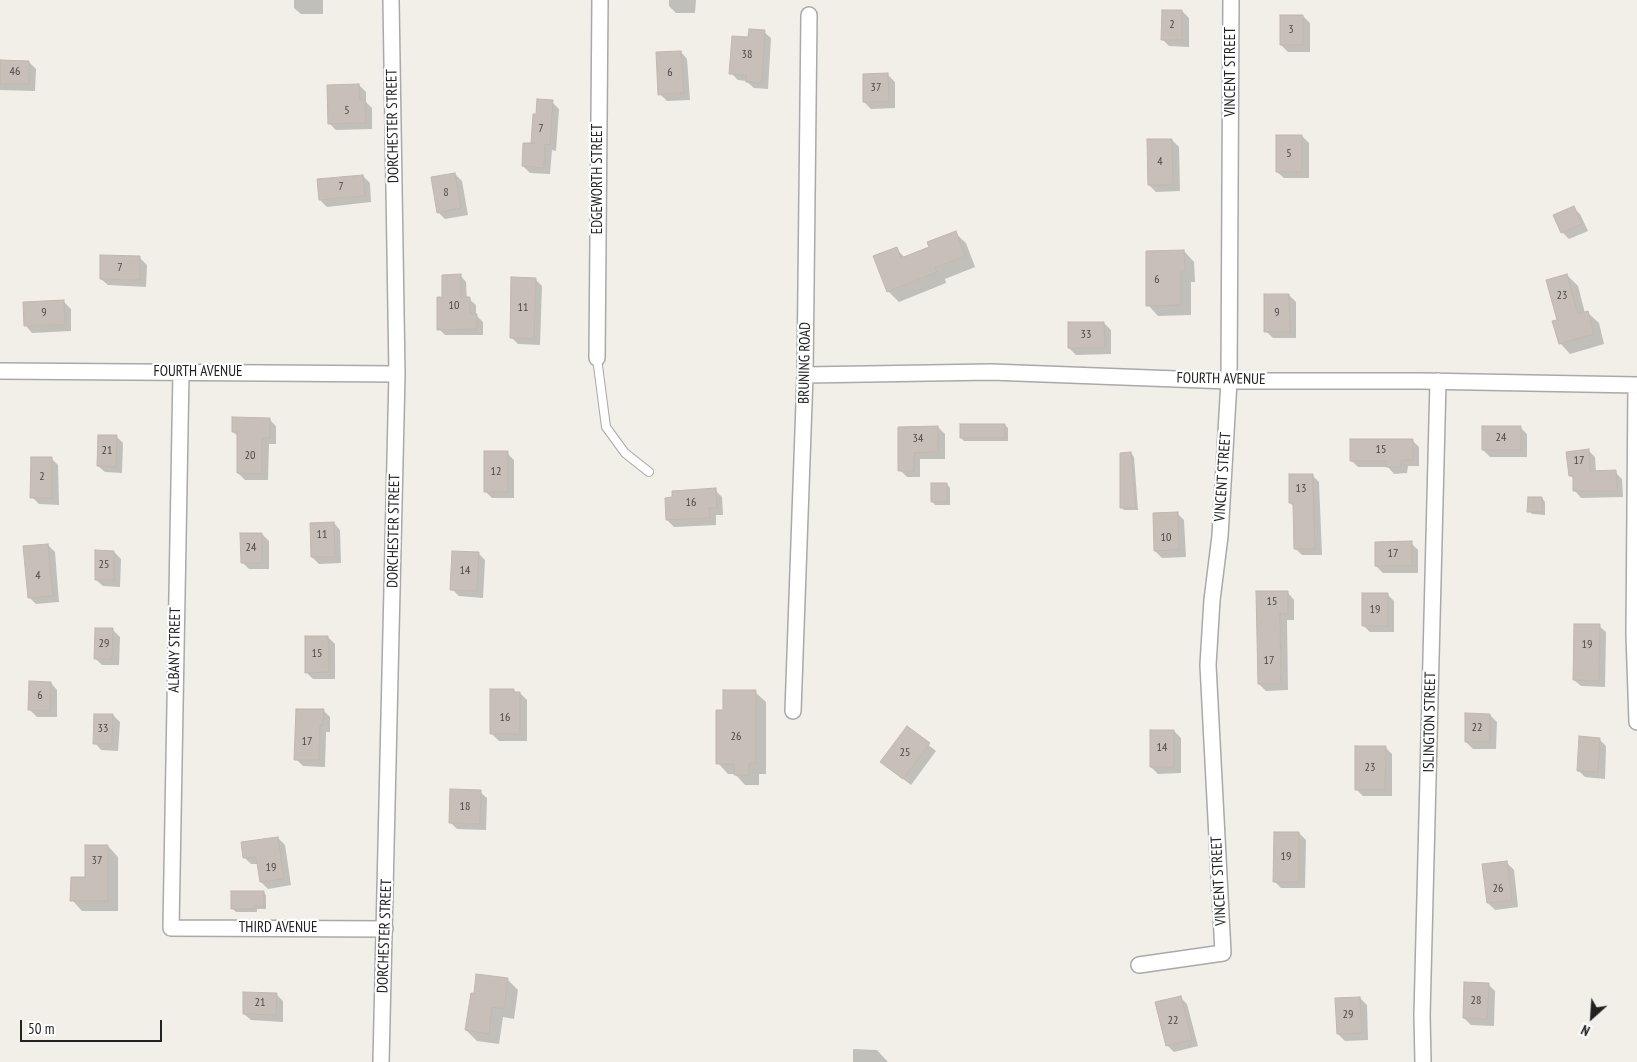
<!DOCTYPE html>
<html>
<head>
<meta charset="utf-8">
<style>
	body { margin:0 }
	#map { position:relative; width:1637px; height:1062px; overflow:hidden; background:#f2efe9; font-family:"PT Sans Narrow",sans-serif }
	canvas { display:block }
	.north { position:absolute; left:1567px; top:992px; width:50px; height:50px; -webkit-text-stroke:4px #fff; paint-order:stroke; rotate:206deg; font-size:14px; font-weight:700; line-height:20px; text-align:center; color:#222 }
	.north::after { content:''; display:block; margin:auto; width:18px; height:22px; background:#222; clip-path:polygon(50% 0,100% 100%,50% 72%,0 100%) }
	.scale { position:absolute; left:20px; top:1020px; width:142px; height:22px; box-sizing:border-box; border:2px solid #222; border-top:0; padding-left:6px; font-size:15px; line-height:18px; white-space:nowrap; color:#222; -webkit-text-stroke:4px #fff; paint-order:stroke }
</style>
</head>
<body>
<div id="map">
<canvas width="1637" height="1062"></canvas>
<div class="north">N</div>
<div class="scale">50 m</div>
</div>
<script>
const context = document.querySelector('canvas').getContext('2d');
context.lineJoin = 'round';
function fillPath(path, color) {
  context.fillStyle = color;
  context.fill(path, 'evenodd');
}
function toPath(rows) {
  const path = new Path2D();
  for (const r of rows) {
    path.moveTo(r[0], r[1]);
    for (let i = 2; i < r.length; i += 2) path.lineTo(r[i], r[i + 1]);
  }
  return path;
}
function strokePath(path, color, width, dash) {
  context.strokeStyle = color;
  context.lineWidth = width;
  context.lineCap = dash ? 'butt' : 'round';
  context.setLineDash(dash || []);
  context.stroke(path);
}
function label(font, color, halo, rows, align = 'center') {
  context.font = font + ' "PT Sans Narrow",sans-serif';
  context.lineWidth = 4.5;
  context.setLineDash([]);
  context.textBaseline = 'middle';
  context.strokeStyle = halo;
  context.fillStyle = color;
  for (const [text, x, y, turn = 0] of rows) {
    context.save();
    context.translate(x, y);
    context.rotate((+turn || 0) * Math.PI / 180);
    context.textAlign = isNaN(turn) ? turn : align;
    if (halo) context.strokeText(text, 0, 0);
    context.fillText(text, 0, 0);
    context.restore();
  }
}
fillPath(toPath([
	[294,0,323,0,323,14,301,14,294,8],
	[669,0,696,0,695,13,676,13,669,6],
	[1182,11,1189,18,1189,47,1169,46,1162,39],
	[1303,16,1310,23,1310,52,1288,52,1281,45],
	[764,32,771,38,768,89,754,88,746,81,738,80,731,73,749,38],
	[681,52,687,59,690,100,667,101,660,94],
	[0,61,29,62,36,69,35,91,0,90],
	[888,75,895,82,895,108,871,109,864,102],
	[359,85,366,92,366,102,372,108,372,129,336,130,329,123],
	[552,102,559,109,556,151,552,150,550,174,530,173,523,166,535,144],
	[1302,136,1309,143,1309,178,1284,178,1277,172],
	[1172,140,1179,147,1180,191,1156,192,1149,185],
	[455,174,462,181,468,215,445,219,438,212],
	[363,176,370,183,371,202,327,207,320,200],
	[1573,207,1580,214,1588,231,1569,239,1562,232],
	[955,233,966,243,975,267,945,279,946,283,899,302,888,291,896,248,905,258,931,248],
	[1184,251,1194,262,1195,282,1191,282,1191,315,1158,316,1148,305],
	[140,258,147,265,146,287,108,285,101,279],
	[460,275,466,282,467,299,469,299,476,305,476,315,483,322,483,335,445,335,439,329],
	[1567,275,1578,286,1585,313,1588,313,1599,323,1604,344,1570,354,1560,343,1559,321],
	[535,279,542,286,540,345,518,344,511,337],
	[1289,295,1296,302,1296,338,1273,338,1266,331],
	[64,302,71,309,71,331,32,333,26,326],
	[1104,323,1111,330,1111,354,1076,355,1069,348],
	[269,419,276,426,276,444,269,444,268,480,245,480,238,473,239,437,233,432],
	[1005,425,1008,428,1008,441,964,441,961,438],
	[938,427,945,434,945,459,920,459,920,477,907,477,900,470,899,428],
	[1520,427,1527,434,1527,457,1490,457,1483,450],
	[116,436,123,443,122,473,105,472,98,466],
	[1412,440,1419,447,1419,466,1408,466,1407,473,1394,474,1388,467,1358,467,1351,460],
	[1588,450,1595,457,1596,472,1615,472,1622,479,1623,497,1581,498,1575,491,1574,479,1571,476],
	[507,453,514,460,514,498,492,498,485,491],
	[1131,453,1134,457,1138,510,1124,510,1121,507],
	[51,458,58,465,59,505,39,504,32,497],
	[1312,475,1319,482,1322,555,1302,555,1295,548,1294,507,1290,503],
	[947,484,950,488,950,505,935,505,932,501],
	[715,490,722,497,723,515,716,515,716,525,674,527,667,520],
	[1542,498,1545,502,1545,515,1532,514,1529,511],
	[1177,513,1184,520,1186,557,1162,558,1155,551],
	[334,523,340,530,341,563,319,564,312,557],
	[262,534,269,541,269,569,249,569,242,562],
	[1411,543,1418,550,1418,573,1383,573,1376,566],
	[48,545,55,552,59,602,36,604,29,597],
	[114,552,121,559,120,587,103,586,96,580],
	[478,553,485,560,483,598,459,596,452,589],
	[1257,592,1288,593,1294,600,1294,620,1287,620,1288,690,1266,691,1259,684],
	[1387,594,1394,601,1394,632,1370,632,1363,625],
	[1599,626,1606,632,1605,687,1581,686,1574,680],
	[113,630,120,637,119,665,102,665,95,658],
	[328,637,335,644,335,679,313,679,306,672],
	[51,683,57,690,57,717,37,717,30,710],
	[514,691,517,693,520,693,527,700,527,741,499,741,492,734],
	[755,692,766,702,766,774,759,774,759,785,745,785,735,774,728,774,718,763,724,712],
	[323,710,330,717,330,732,326,732,325,767,303,766,296,759],
	[113,715,120,722,118,751,101,750,95,743],
	[1490,715,1497,722,1496,749,1473,749,1466,742],
	[907,728,936,751,911,785,889,768],
	[1174,731,1181,738,1181,773,1158,774,1151,767],
	[1599,739,1606,746,1605,779,1585,777,1578,770],
	[1385,747,1392,754,1392,796,1363,796,1356,789],
	[480,792,487,798,486,830,457,829,450,822],
	[1299,833,1306,840,1305,888,1281,888,1274,881],
	[278,838,285,845,291,885,268,889,261,882,259,864,251,864,244,857],
	[108,846,118,857,118,911,82,911,72,900],
	[1507,863,1514,870,1518,907,1495,910,1488,903],
	[263,892,266,895,266,909,257,909,257,912,236,912,233,909],
	[507,979,518,990,514,1019,503,1017,499,1044,477,1041,466,1030],
	[1488,984,1495,991,1494,1026,1471,1025,1464,1018],
	[276,994,283,1001,283,1022,251,1020,244,1014],
	[1180,997,1187,1004,1198,1046,1174,1052,1167,1045],
	[1360,998,1367,1005,1368,1040,1345,1041,1338,1034],
	[853,1049,877,1050,888,1062,853,1062]
]), '#0003');
const building = toPath([
	[1162,10,1182,10,1182,40,1161,40,1162,10],
	[1280,15,1303,15,1303,45,1280,45,1280,15],
	[749,29,765,30,762,83,746,82,746,75,729,74,732,36,748,37,749,29],
	[681,51,684,93,658,95,656,52,681,51],
	[0,60,29,61,29,84,0,84,0,60],
	[888,73,889,102,863,102,863,74,888,73],
	[359,84,360,100,365,99,366,123,328,124,327,85,359,84],
	[537,99,553,100,550,145,545,144,544,168,522,166,523,143,535,143,531,143,533,114,536,114,537,99],
	[1276,135,1302,135,1302,172,1276,172,1276,135],
	[1147,139,1172,139,1173,185,1148,185,1147,139],
	[455,173,461,208,437,213,431,177,455,173],
	[363,175,365,196,319,200,317,179,363,175],
	[1574,206,1582,224,1561,233,1553,215,1574,206],
	[956,231,965,256,935,268,937,272,887,292,873,256,897,247,901,258,929,247,927,242,956,231],
	[1184,250,1185,272,1181,272,1181,305,1146,306,1146,251,1184,250],
	[100,255,140,256,140,280,100,279,100,255],
	[461,274,461,297,470,297,470,314,477,314,477,329,437,330,437,297,442,297,442,275,461,274],
	[1567,274,1578,314,1588,311,1594,334,1559,344,1552,321,1557,320,1546,280,1567,274],
	[511,277,536,278,534,339,510,338,511,277],
	[1264,294,1289,294,1290,332,1264,332,1264,294],
	[64,300,65,325,24,326,23,302,64,300],
	[1068,322,1104,322,1105,348,1068,348,1068,322],
	[232,417,270,418,270,438,262,438,262,474,237,473,237,432,232,432,232,417],
	[960,424,1005,424,1005,438,960,438,960,424],
	[938,426,938,452,914,453,914,471,898,471,898,427,938,426],
	[1482,426,1521,426,1521,450,1482,450,1482,426],
	[98,435,117,435,116,467,97,466,98,435],
	[1350,439,1413,439,1413,460,1401,460,1401,467,1386,467,1386,461,1350,461,1350,439],
	[1589,449,1590,471,1616,470,1617,491,1573,491,1573,476,1569,476,1566,452,1589,449],
	[484,451,508,451,508,492,484,492,484,451],
	[1131,452,1136,508,1120,508,1120,453,1131,452],
	[31,457,52,457,52,498,30,498,31,457],
	[1289,474,1313,474,1315,549,1294,549,1293,503,1289,503,1289,474],
	[931,483,947,483,947,502,931,502,931,483],
	[716,488,717,508,709,508,710,518,666,520,665,498,672,497,672,491,716,488],
	[1528,497,1542,497,1542,512,1527,512,1528,497],
	[1178,512,1179,550,1154,551,1153,513,1178,512],
	[334,522,335,557,311,557,310,523,334,522],
	[240,533,262,533,262,563,241,563,240,533],
	[1412,541,1412,566,1375,566,1375,542,1412,541],
	[48,544,53,596,28,598,23,546,48,544],
	[95,550,114,551,114,580,95,580,95,550],
	[452,551,479,552,477,591,450,590,452,551],
	[1256,591,1288,591,1288,614,1280,613,1281,684,1258,684,1256,591],
	[1362,593,1388,593,1388,626,1362,626,1362,593],
	[1574,624,1600,624,1599,681,1573,680,1574,624],
	[95,628,113,628,112,659,94,659,95,628],
	[305,636,328,636,329,672,305,673,305,636],
	[29,681,51,682,50,711,28,710,29,681],
	[490,689,514,689,514,692,520,692,520,734,490,734,490,689],
	[723,690,756,690,756,763,749,764,749,775,734,775,734,764,716,764,716,710,723,710,723,690],
	[296,709,324,709,323,725,320,725,319,760,294,760,296,709],
	[1465,713,1490,714,1490,742,1465,742,1465,713],
	[94,714,113,714,112,744,93,744,94,714],
	[907,726,930,743,903,779,880,762,907,726],
	[1150,730,1174,730,1174,767,1150,767,1150,730],
	[1579,736,1600,738,1598,772,1577,771,1579,736],
	[1355,746,1386,746,1385,790,1355,790,1355,746],
	[450,789,481,790,480,824,449,823,450,789],
	[1274,832,1299,832,1299,882,1273,882,1274,832],
	[278,837,284,879,260,882,256,857,243,858,241,842,278,837],
	[85,845,108,845,108,901,70,901,71,877,85,877,85,845],
	[1507,861,1512,901,1487,903,1482,864,1507,861],
	[231,891,264,891,264,906,254,906,254,909,231,909,231,891],
	[476,974,508,978,504,1009,492,1007,489,1034,465,1030,471,993,474,993,476,974],
	[1464,982,1489,983,1487,1019,1463,1018,1464,982],
	[243,992,277,993,276,1015,243,1014,243,992],
	[1181,996,1192,1040,1166,1046,1155,1002,1181,996],
	[1360,997,1362,1033,1337,1034,1335,998,1360,997]
]);
fillPath(building, '#c7bfb8');
strokePath(building, '#c4b6ab', 1);
const service = toPath([
	[597,358,606,427,625,453,649,472]
]);
const minor = toPath([
	[597,358,600,0],
	[0,371,397,374],
	[181,372,171,928,385,929],
	[805,375,991,372,1229,381,1421,381,1637,385],
	[1636,385,1634,634,1637,722],
	[793,711,805,375,809,15],
	[1139,965,1223,953,1208,665,1212,600,1220,536,1229,381,1231,0],
	[381,1062,397,374,391,0],
	[1423,1062,1422,1015,1438,381]
]);
strokePath(service, '#a9a9a9', 10);
strokePath(minor, '#a9a9a9', 18);
strokePath(service, '#fff', 8);
strokePath(minor, '#fff', 15);
label('12px', '#4b4948', null, [
	["2",1172,25],
	["3",1291,30],
	["38",747,55],
	["46",15,72],
	["6",670,73],
	["37",876,88],
	["5",347,111],
	["7",541,129],
	["5",1289,154],
	["4",1160,162],
	["7",341,187],
	["8",446,193],
	["7",120,268],
	["6",1157,280],
	["23",1562,296],
	["10",454,306],
	["11",523,308],
	["9",44,313],
	["9",1277,313],
	["33",1086,335],
	["24",1501,438],
	["34",918,439],
	["15",1381,450],
	["21",107,451],
	["20",250,456],
	["17",1579,461],
	["12",496,472],
	["2",42,477],
	["13",1301,489],
	["16",691,503],
	["11",322,535],
	["10",1166,538],
	["24",251,548],
	["17",1393,554],
	["25",104,565],
	["14",465,571],
	["4",38,576],
	["15",1272,602],
	["19",1375,610],
	["29",104,644],
	["19",1587,645],
	["15",317,654],
	["17",1269,661],
	["6",40,696],
	["16",505,718],
	["22",1477,728],
	["33",103,729],
	["26",736,737],
	["17",307,742],
	["14",1162,748],
	["25",905,753],
	["23",1370,768],
	["18",465,807],
	["19",1286,857],
	["37",97,861],
	["19",271,868],
	["26",1498,889],
	["28",1476,1001],
	["21",260,1003],
	["29",1348,1015],
	["22",1173,1021]
]);
label('15px', '#222', '#fff', [
	["VINCENT STREET",1231,72,-90],
	["DORCHESTER STREET",393,126,-91],
	["EDGEWORTH STREET",598,179,-90],
	["BRUNING ROAD",805,363,-89],
	["FOURTH AVENUE",198,372],
	["FOURTH AVENUE",1221,379,1],
	["VINCENT STREET",1223,477,-86],
	["DORCHESTER STREET",394,531,-89],
	["ALBANY STREET",175,650,-89],
	["ISLINGTON STREET",1430,722,-89],
	["VINCENT STREET",1219,881,-93],
	["THIRD AVENUE",278,928],
	["DORCHESTER STREET",385,936,-88]
]);
</script>
</body>
</html>
